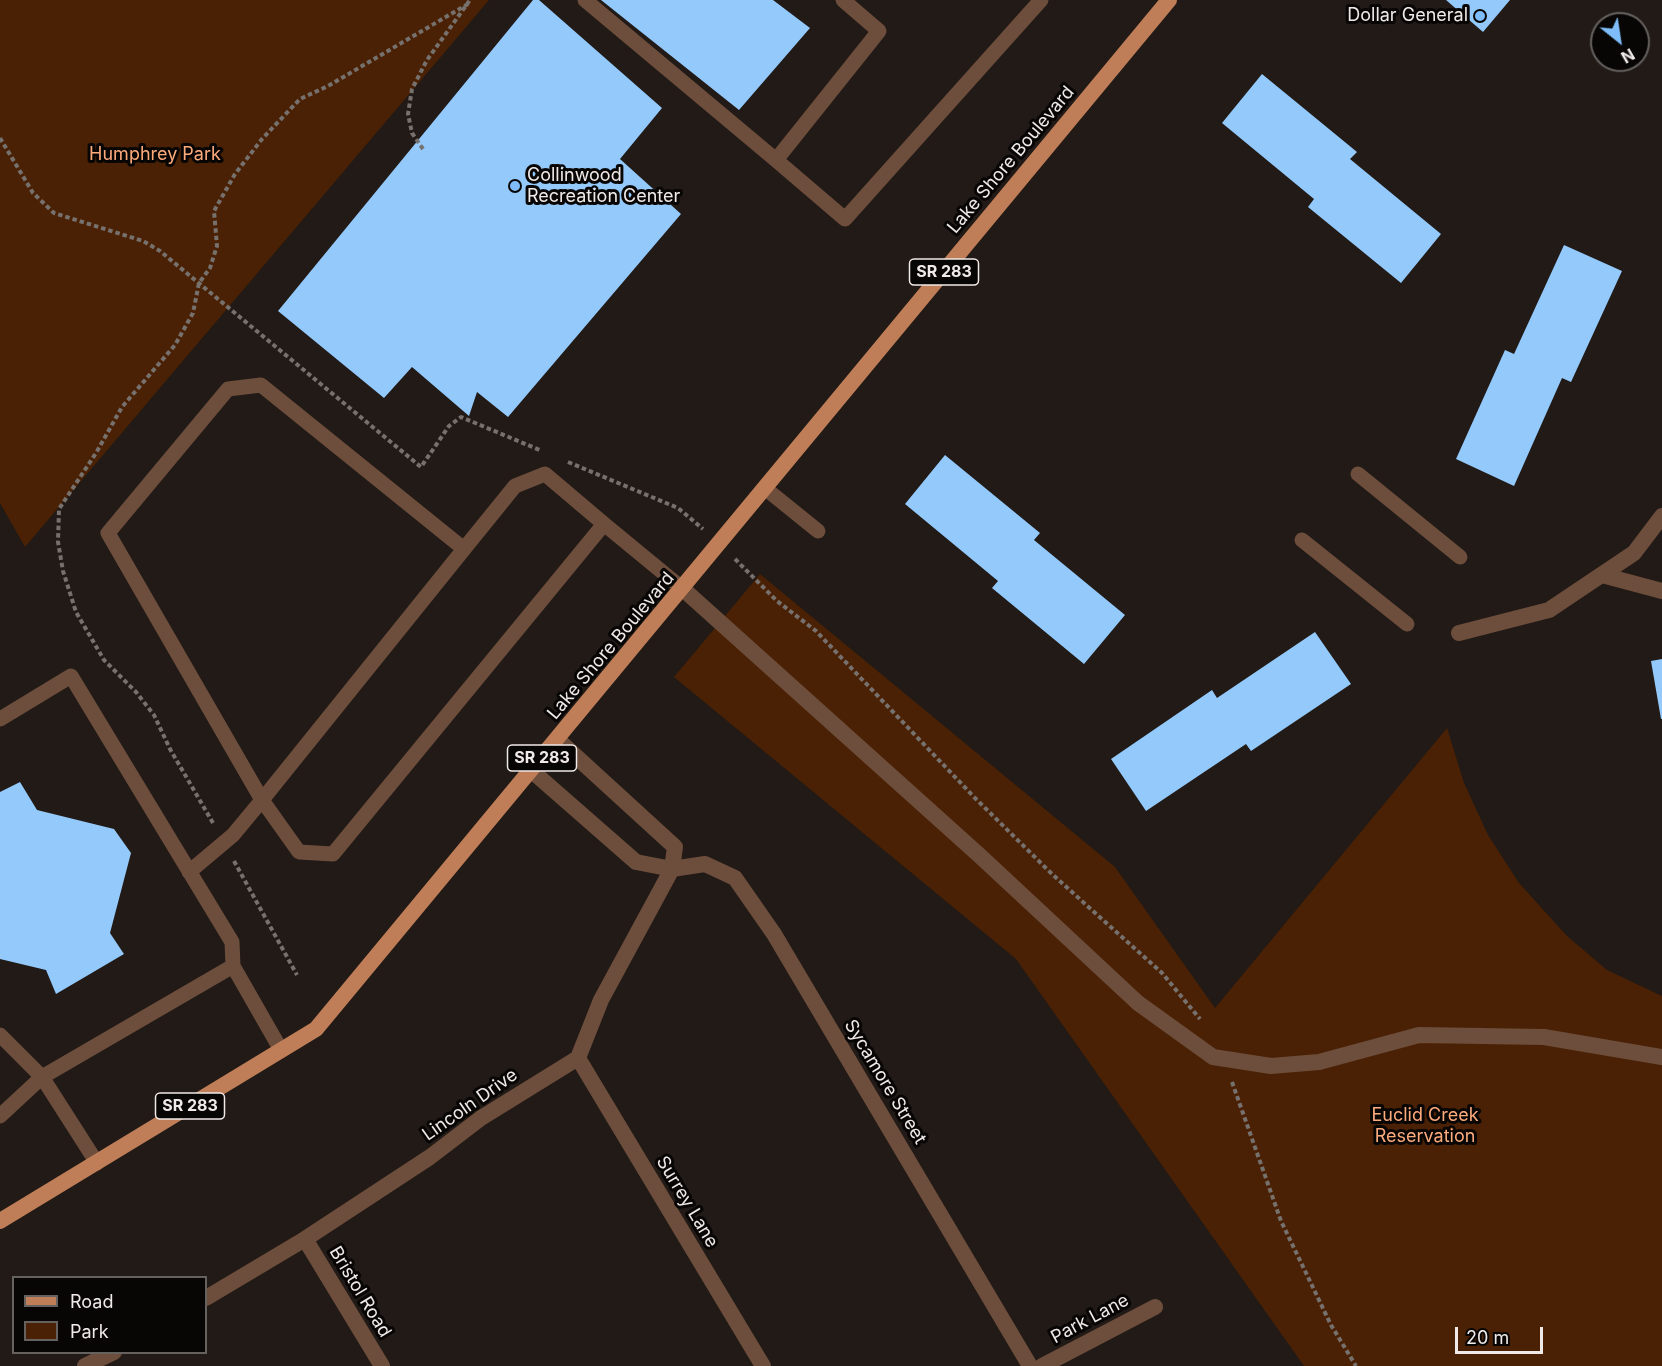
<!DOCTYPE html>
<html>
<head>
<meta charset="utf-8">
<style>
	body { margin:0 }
	#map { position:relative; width:1662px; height:1366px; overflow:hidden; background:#211a16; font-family:Inter,sans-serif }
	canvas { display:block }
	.legend { position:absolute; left:12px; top:1276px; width:195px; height:78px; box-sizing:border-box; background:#080605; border:2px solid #64615f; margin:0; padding:8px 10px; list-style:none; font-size:18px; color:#efe9e7 }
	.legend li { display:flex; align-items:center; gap:12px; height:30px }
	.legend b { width:30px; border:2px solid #64615f }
	.north { position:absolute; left:1590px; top:12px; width:60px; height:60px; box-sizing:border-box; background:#080605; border:2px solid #64615f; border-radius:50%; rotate:150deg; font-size:16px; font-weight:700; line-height:24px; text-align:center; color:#efe9e7 }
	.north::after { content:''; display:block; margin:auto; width:21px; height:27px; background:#7fbdfa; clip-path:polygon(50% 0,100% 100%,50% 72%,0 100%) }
	.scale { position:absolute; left:1455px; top:1327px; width:88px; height:27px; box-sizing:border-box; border:3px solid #efe9e7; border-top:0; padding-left:8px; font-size:18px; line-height:21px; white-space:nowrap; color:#efe9e7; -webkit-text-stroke:4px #080605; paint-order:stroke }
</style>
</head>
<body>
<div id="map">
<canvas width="1662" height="1366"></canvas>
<ul class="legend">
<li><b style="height:8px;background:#bf7e57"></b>Road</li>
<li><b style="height:16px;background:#4a2104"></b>Park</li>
</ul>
<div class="north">N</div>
<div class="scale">20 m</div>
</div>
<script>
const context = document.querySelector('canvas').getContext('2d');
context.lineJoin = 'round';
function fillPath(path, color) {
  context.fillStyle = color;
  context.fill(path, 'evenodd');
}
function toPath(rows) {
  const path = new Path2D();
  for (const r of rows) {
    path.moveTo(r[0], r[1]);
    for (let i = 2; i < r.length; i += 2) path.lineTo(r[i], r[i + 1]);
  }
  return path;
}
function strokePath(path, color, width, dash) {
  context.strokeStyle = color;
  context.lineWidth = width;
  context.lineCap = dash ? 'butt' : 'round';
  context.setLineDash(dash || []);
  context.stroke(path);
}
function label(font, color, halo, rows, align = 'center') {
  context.font = font + ' Inter,sans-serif';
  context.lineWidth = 6;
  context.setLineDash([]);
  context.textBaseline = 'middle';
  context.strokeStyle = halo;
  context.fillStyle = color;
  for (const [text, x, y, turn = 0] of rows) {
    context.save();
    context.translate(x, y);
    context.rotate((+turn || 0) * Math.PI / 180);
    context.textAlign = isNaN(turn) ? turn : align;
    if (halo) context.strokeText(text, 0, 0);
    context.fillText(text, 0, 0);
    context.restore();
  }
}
fillPath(toPath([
	[0,0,489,0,25,547,0,503],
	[760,574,1115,867,1215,1008,1447,728,1464,783,1488,835,1519,883,1567,936,1607,970,1662,996,1662,1366,1304,1366,1016,959,674,677]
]), '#4a2104');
fillPath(toPath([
	[533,0,539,0,662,108,620,159,681,214,508,417,477,392,469,416,412,367,384,398,278,311],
	[601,0,773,0,810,28,739,110],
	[1446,0,1510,0,1483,32],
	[1262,74,1357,152,1350,159,1441,234,1401,283,1308,207,1314,199,1222,123],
	[1564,245,1622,271,1571,382,1562,378,1514,486,1456,459,1505,350,1514,354],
	[945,455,1040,533,1034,540,1125,615,1084,664,992,588,998,581,905,504],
	[1315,632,1351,684,1251,751,1246,744,1146,811,1111,759,1212,690,1217,698],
	[1662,659,1662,719,1661,719,1651,661],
	[20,782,37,810,114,829,131,853,110,933,124,954,56,994,46,970,0,959,0,792]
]), '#94c9fc');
strokePath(toPath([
	[0,138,33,193,54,213,143,241,160,251,421,467,449,426,461,417,542,451],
	[423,149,412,133,408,114,412,89,427,60,470,0],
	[568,462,678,508,703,529],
	[735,559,777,601,816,631,975,798,1053,875,1162,973,1200,1019],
	[213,823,170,749,154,715,136,692,104,660,76,612,63,571,58,542,59,509,96,453,122,407,175,345,193,313,199,283,210,268,217,246,214,211,235,174,262,139,300,99,328,86,468,4],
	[234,861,297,975],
	[1232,1082,1281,1221,1331,1325,1356,1366]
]), '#77716e', 4, [4.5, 3]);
strokePath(toPath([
	[585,0,776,160],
	[843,0,879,31,776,160,845,219,1041,0],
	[1358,474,1460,557],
	[766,489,818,531],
	[604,524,683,589],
	[1302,540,1407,624],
	[0,719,71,676,232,942,233,966,281,1050],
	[189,872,233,835,262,800,464,549,515,486,545,474,604,524,333,854,299,852,262,800,108,533,228,389,261,385,464,549],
	[0,1035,42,1077,97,1163],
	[0,1116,42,1077,233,966]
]), '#6d4d3b', 15);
strokePath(toPath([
	[1602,575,1662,591],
	[683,589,979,855,1138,1003,1213,1057,1271,1066,1319,1062,1419,1035,1544,1037,1662,1057],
	[1459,633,1549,610,1634,553,1662,516],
	[532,771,636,862,672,869,705,864,735,878,774,934,1030,1366],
	[578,1058,763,1366],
	[305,1239,382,1366],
	[206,1298,305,1239,430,1157,481,1118,578,1058,601,1000,672,869,675,847,558,740],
	[85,1366,114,1352],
	[1042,1366,1155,1307]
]), '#6d4d3b', 16);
strokePath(toPath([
	[0,1221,316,1029,1169,0]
]), '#bf7e57', 16);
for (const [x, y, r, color] of [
	[1480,16,6,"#7fbdfa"],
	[515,186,6,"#7fbdfa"]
]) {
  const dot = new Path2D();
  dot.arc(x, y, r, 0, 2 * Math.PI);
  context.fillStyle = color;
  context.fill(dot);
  strokePath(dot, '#080605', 2);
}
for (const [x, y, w] of [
	[944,272,69],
	[542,758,69],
	[190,1106,69]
]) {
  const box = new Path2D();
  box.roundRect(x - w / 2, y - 13, w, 26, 4.5);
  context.fillStyle = '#080605';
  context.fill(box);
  strokePath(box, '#efe9e7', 1.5);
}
label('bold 16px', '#efe9e7', null, [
	["SR 283",944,272],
	["SR 283",542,758],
	["SR 283",190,1106]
]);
label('18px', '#efe9e7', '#080605', [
	["Dollar General",1468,16],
	["Collinwood",527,176,"left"],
	["Recreation Center",527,197,"left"]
], 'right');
label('18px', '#feab7c', '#080605', [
	["Humphrey Park",155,155],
	["Euclid Creek",1425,1116],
	["Reservation",1425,1137]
]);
label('18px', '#efe9e7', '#080605', [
	["Lake Shore Boulevard",1011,160,-50],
	["Lake Shore Boulevard",611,646,-50],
	["Sycamore Street",885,1082,59],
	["Lincoln Drive",470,1105,-35],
	["Surrey Lane",687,1202,59],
	["Bristol Road",360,1292,59],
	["Park Lane",1090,1319,-28]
]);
</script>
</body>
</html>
